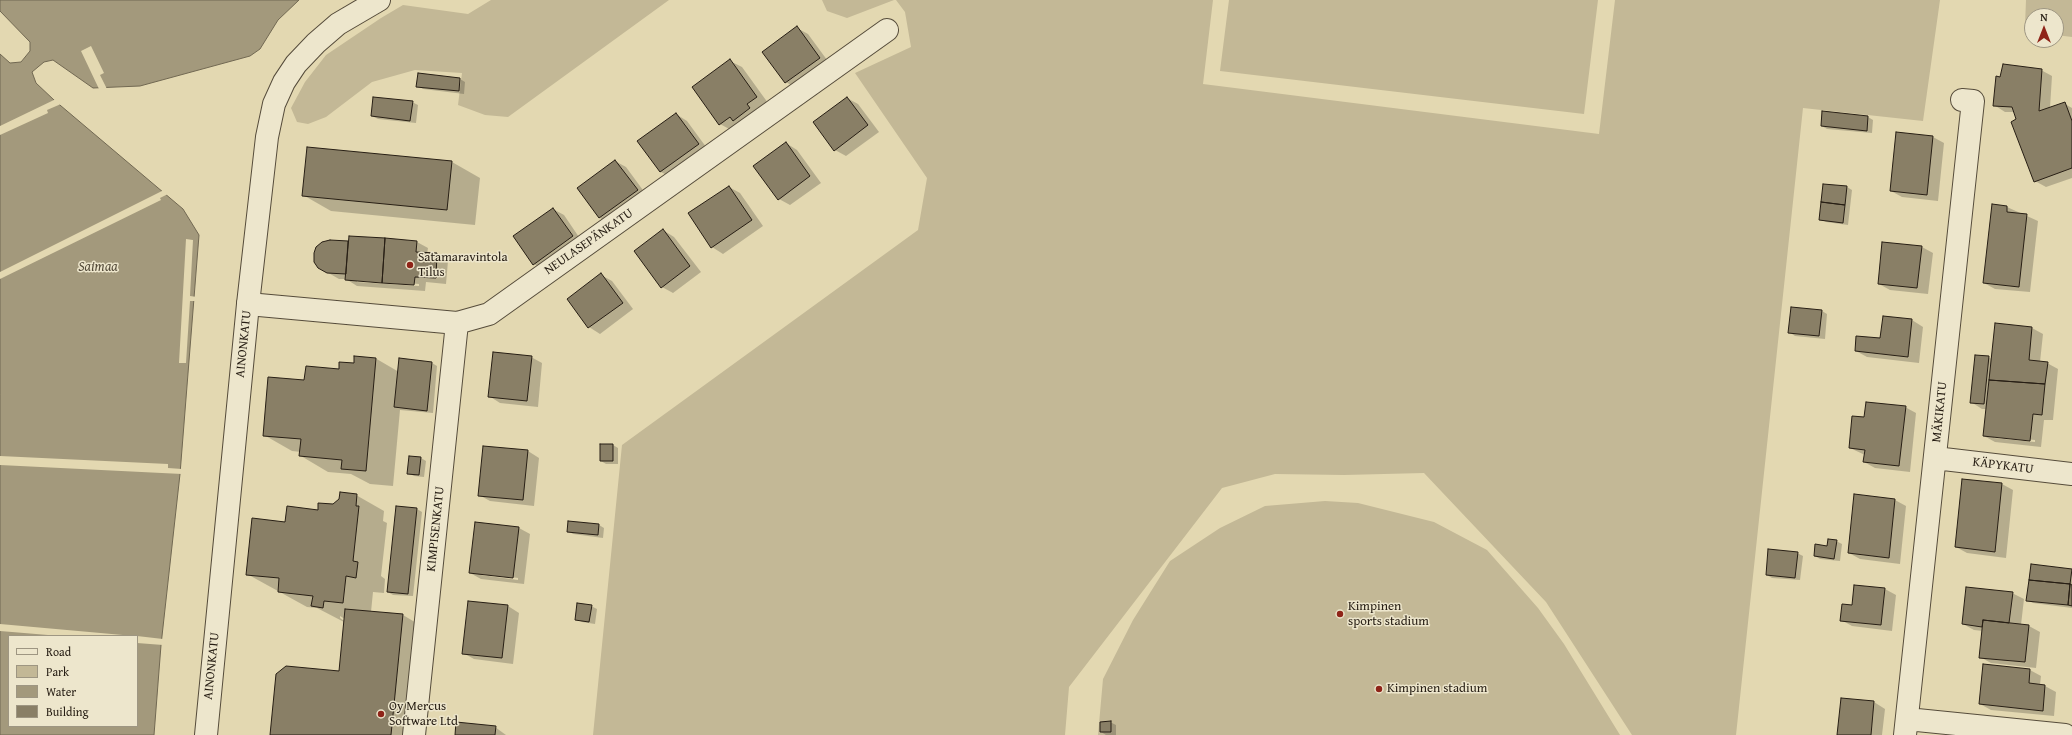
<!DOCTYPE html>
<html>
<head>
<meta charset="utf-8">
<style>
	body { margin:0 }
	#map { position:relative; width:2072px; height:735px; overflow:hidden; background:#e3d8b1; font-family:"Gentium Book Plus",serif }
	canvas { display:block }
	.legend { position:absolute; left:8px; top:635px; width:130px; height:92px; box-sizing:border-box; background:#ede6cc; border:1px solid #9e9682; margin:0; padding:5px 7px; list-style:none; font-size:12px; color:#271e14 }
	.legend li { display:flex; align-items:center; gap:8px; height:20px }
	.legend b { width:20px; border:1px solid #9e9682 }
	.north { position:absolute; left:2024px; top:8px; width:40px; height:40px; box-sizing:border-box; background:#ede6cc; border:1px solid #9e9682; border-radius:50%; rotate:0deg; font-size:11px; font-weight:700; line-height:16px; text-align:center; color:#271e14 }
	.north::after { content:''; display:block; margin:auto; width:14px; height:18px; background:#8f2418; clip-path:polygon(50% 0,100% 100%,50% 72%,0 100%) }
</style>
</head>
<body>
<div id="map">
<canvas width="2072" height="735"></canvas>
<ul class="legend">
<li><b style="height:5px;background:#ede6cc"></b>Road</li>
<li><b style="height:11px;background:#c3b896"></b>Park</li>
<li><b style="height:11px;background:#a3997c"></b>Water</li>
<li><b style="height:11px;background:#897f66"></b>Building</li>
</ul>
<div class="north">N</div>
</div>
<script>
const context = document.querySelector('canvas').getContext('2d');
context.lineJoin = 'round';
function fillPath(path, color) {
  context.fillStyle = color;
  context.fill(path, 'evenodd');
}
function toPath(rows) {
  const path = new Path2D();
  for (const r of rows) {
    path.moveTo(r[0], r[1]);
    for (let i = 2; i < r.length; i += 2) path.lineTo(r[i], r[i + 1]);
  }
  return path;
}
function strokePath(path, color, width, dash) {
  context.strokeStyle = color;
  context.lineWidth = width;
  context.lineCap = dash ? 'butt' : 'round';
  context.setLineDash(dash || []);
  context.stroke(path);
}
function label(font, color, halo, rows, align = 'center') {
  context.font = font + ' "Gentium Book Plus",serif';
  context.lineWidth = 3;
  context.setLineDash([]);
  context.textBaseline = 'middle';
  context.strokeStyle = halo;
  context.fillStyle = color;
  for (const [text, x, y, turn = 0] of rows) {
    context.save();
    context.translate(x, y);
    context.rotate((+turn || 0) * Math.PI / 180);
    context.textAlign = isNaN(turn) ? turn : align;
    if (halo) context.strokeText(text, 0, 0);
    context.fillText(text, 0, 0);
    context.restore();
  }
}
fillPath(toPath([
	[491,0,669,0,508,117,485,115,458,105,462,73,415,70,372,82,326,117,308,124,297,122,291,108,305,82,326,55,381,18,403,5,468,14],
	[822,0,894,0,847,18,827,11],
	[896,0,1213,0,1203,84,1599,134,1615,0,1940,0,1923,121,1803,108,1736,735,1632,735,1546,602,1424,473,1344,475,1275,474,1222,488,1069,687,1065,735,593,735,622,445,918,230,927,178,855,73,911,47,905,12],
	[1229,0,1598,0,1584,114,1220,71],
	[2026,0,2072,0,2072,37,2056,35,2056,16,2032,16,2032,28,2025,26],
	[1325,501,1358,503,1434,522,1487,550,1538,608,1564,644,1620,735,1098,735,1103,679,1133,620,1170,561,1220,528,1265,506]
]), '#c3b896');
const water = toPath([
	[0,0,299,0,278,20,260,49,250,56,140,86,93,88,53,60,44,62,32,72,36,83,54,100,183,209,199,235,180,474,161,645,154,735,0,735,0,54,10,63,21,62,30,51,30,42,0,11,0,0],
	[9,636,137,636,137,726,9,726,9,636]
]);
fillPath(water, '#a3997c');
strokePath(water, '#716852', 1);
fillPath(toPath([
	[91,46,104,73,100,75,107,89,99,89,81,51],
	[56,99,61,104,47,110,48,113,0,135,0,126],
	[164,190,168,194,160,198,161,200,0,279,0,272],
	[186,239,193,240,190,296,197,297,197,301,190,301,186,363,179,363],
	[0,456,168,464,168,468,182,469,182,474,0,465],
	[0,624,134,636,60,636,0,631],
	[137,636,163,639,163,645,137,643]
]), '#e3d8b1');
fillPath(toPath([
	[797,28,808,34,830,64,797,89,786,82],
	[730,61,742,67,768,103,731,130,720,124],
	[2041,70,2052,76,2050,108,2065,104,2072,108,2072,178,2046,187,2035,181,2015,112,2005,112,1994,105,2001,78],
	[419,75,460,79,465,82,464,94,423,89,418,86],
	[847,98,858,104,879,132,846,156,835,150],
	[412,102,418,105,416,123,378,119,372,116],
	[1823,112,1868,117,1873,120,1872,133,1827,129,1822,126],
	[676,114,687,121,709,151,672,178,661,172,639,141],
	[1933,137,1944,143,1938,201,1902,197,1891,191],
	[786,143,797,150,821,183,790,205,779,199],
	[615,161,626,167,648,197,611,224,600,218,578,188],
	[452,162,480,178,475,225,331,211,303,195],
	[729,187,740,193,763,226,723,254,712,247,689,214],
	[1847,187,1852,190,1848,225,1826,222,1820,219],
	[1992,205,2007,207,2038,221,2030,292,1995,289,1984,283],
	[553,209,564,215,583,243,545,271,534,264,514,237],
	[663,230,674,237,701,272,673,293,662,287],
	[330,241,417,242,428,248,427,254,437,254,448,261,446,284,426,282,425,291,357,286,346,279,339,279,318,267],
	[357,280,419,284,419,286,357,282],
	[1922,247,1933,253,1928,294,1890,290,1879,284],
	[601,275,612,281,633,309,600,334,589,327,568,299],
	[1822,311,1827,314,1825,339,1795,336,1789,332],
	[1912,320,1923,327,1919,363,1867,357,1856,351,1881,339],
	[1996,324,2032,328,2043,334,2040,362,2047,363,2058,369,2053,420,2044,420,2041,447,1995,442,1984,436,1987,409,1982,409,1971,402,1988,357,1992,359],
	[1994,436,2035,440,2035,442,1994,438],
	[531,357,542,363,538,407,500,403,489,396],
	[375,358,399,372,400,359,432,363,437,366,433,413,400,410,393,486,370,484,351,474,328,472,301,456,301,452,292,451,264,435,305,382],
	[1905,407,1916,413,1910,472,1875,468,1864,462,1865,455,1850,448,1865,418],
	[613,445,618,448,618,464,606,464,601,461],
	[484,447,528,451,539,458,534,506,490,501,479,495],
	[421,458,426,461,424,477,414,476,408,473],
	[1963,480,2002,484,2013,490,2006,558,1967,553,1956,547],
	[356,495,384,511,383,521,387,523,381,576,385,579,384,593,373,592,371,612,403,615,423,627,413,735,271,735,340,672,344,622,317,608,307,607,247,574,286,523],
	[340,616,348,621,347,623,340,618],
	[1855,495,1895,500,1906,506,1900,564,1860,559,1849,553],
	[417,509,422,512,413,596,393,595,388,592],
	[569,522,599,525,604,528,603,538,573,534,568,531],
	[519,528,530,534,524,584,481,579,470,573],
	[481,573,518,578,518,580,481,575],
	[1836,541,1842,544,1840,561,1820,559,1815,556],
	[1797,553,1803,556,1800,580,1772,578,1767,575],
	[2031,565,2072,570,2072,608,2033,603,2027,600],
	[1885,589,1896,595,1892,631,1852,626,1841,620],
	[2012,593,2024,599,2021,625,2029,626,2040,632,2036,668,1991,663,1980,657,1983,631,1974,630,1963,624],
	[508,606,519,613,513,664,474,659,463,653],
	[591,606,597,609,595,624,582,622,576,619],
	[2030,670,2041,676,2040,685,2045,686,2056,692,2054,716,1991,710,1980,704],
	[1842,699,1874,702,1885,709,1882,735,1838,735],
	[1110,722,1116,725,1116,735,1106,735,1101,732],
	[495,727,506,735,456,735]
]), '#0003');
const building = toPath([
	[797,26,820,58,785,83,762,52,797,26],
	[730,59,757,97,747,104,750,108,733,121,730,117,719,125,692,87,730,59],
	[2003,64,2042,69,2039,111,2065,102,2072,121,2072,168,2034,182,2011,122,2016,119,2012,107,1993,106,1996,76,2000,77,2003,64],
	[418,73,460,78,459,91,416,87,418,73],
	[373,97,413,101,410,121,371,116,373,97],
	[847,97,868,125,834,151,813,122,847,97],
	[1822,111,1868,116,1867,131,1821,126,1822,111],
	[676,113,699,144,660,172,637,141,676,113],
	[1896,132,1933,136,1927,195,1890,191,1896,132],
	[786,142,810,176,778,200,753,166,786,142],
	[307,147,452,161,447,210,302,196,307,147],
	[615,160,638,190,599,218,577,188,615,160],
	[1823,184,1847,186,1845,205,1821,202,1823,184],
	[729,186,752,220,711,248,688,213,729,186],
	[1821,202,1845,205,1843,223,1819,220,1821,202],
	[1992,204,2007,206,2007,212,2027,214,2019,287,1983,283,1992,204],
	[553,208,573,236,533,265,513,236,553,208],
	[663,229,690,266,661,288,634,251,663,229],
	[349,236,385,238,382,283,345,280,349,236],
	[385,238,417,241,416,252,437,253,436,278,415,277,414,285,382,283,385,238],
	[330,240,348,241,346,274,327,273,318,268,314,262,314,253,316,247,322,242,330,240],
	[1882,242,1922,246,1917,288,1878,284,1882,242],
	[601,273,623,303,588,328,567,299,601,273],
	[1791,307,1822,310,1819,336,1788,333,1791,307],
	[1883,316,1912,319,1908,357,1855,351,1856,336,1880,338,1883,316],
	[1995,323,2032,327,2029,360,2048,362,2045,384,1989,380,1995,323],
	[493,352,532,356,527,401,488,397,493,352],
	[1975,355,1989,356,1984,404,1970,403,1975,355],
	[354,356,376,358,366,471,341,469,342,460,299,456,301,439,263,436,268,377,304,380,306,366,339,369,339,362,354,363,354,356],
	[399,358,432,362,427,411,394,407,399,358],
	[1989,380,2045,384,2042,415,2033,414,2030,441,1983,436,1989,380],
	[1866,402,1906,406,1899,466,1863,462,1865,450,1849,448,1852,416,1864,417,1866,402],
	[600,444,613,444,613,461,600,461,600,444],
	[483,446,528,450,523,500,478,496,483,446],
	[409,456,421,457,419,475,407,474,409,456],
	[1962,479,2002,483,1995,552,1955,547,1962,479],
	[340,492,357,494,356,506,359,506,353,561,358,562,356,578,346,576,343,603,324,601,323,608,311,606,313,596,278,592,279,578,246,575,252,518,285,522,287,506,318,510,318,503,333,504,339,499,340,492],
	[1854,494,1895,499,1889,558,1848,553,1854,494],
	[396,506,417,508,408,594,387,592,396,506],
	[568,521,599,524,598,535,567,532,568,521],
	[475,522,519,527,513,578,469,573,475,522],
	[1828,539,1837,540,1834,559,1814,556,1815,544,1827,546,1828,539],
	[1768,549,1798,552,1795,578,1766,575,1768,549],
	[2031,564,2072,569,2070,584,2029,580,2031,564],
	[2029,580,2070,584,2068,605,2026,601,2029,580],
	[2070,584,2072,585,2072,606,2068,605,2070,584],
	[1854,585,1885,588,1881,625,1840,621,1842,604,1852,605,1854,585],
	[1966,587,2013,592,2009,623,1983,620,1982,627,1962,624,1966,587],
	[468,601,508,605,502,658,462,654,468,601],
	[577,603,592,605,589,622,575,620,577,603],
	[345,609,403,614,391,735,270,735,276,674,286,666,339,671,345,609],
	[1983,620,2029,625,2025,662,1979,658,1983,620],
	[1983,664,2030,669,2029,683,2045,685,2043,711,1979,704,1983,664],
	[1841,698,1874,701,1871,735,1837,735,1841,698],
	[1111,721,1111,732,1100,732,1100,722,1111,721],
	[456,722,496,726,495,735,455,735,456,722]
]);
fillPath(building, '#897f66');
strokePath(building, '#271e14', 1);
const minor = toPath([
	[248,304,457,323,489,314,887,30],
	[1935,458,2072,474],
	[1907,719,2065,735],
	[414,735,457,323],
	[1905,735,1973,101,1962,100]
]);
const tertiary = toPath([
	[206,735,248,304,267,137,274,104,284,82,296,64,316,43,338,24,379,0]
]);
strokePath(minor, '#564c3b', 24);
strokePath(tertiary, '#564c3b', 24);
strokePath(minor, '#ede6cc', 22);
strokePath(tertiary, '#ede6cc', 22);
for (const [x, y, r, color] of [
	[410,265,4,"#8f2418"],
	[1340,614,4,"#8f2418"],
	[1379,689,4,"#8f2418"],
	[381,714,4,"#8f2418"]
]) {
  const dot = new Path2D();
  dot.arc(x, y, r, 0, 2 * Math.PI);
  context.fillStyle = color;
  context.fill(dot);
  strokePath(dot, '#ede6cc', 1.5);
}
label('13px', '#271e14', '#ede6cc', [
	["NEULASEPÄNKATU",589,242,-35],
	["AINONKATU",244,344,-84],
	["MÄKIKATU",1940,412,-84],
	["KÄPYKATU",2003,466,7],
	["KIMPISENKATU",436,529,-84],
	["AINONKATU",212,666,-84]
]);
label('13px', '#271e14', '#ede6cc', [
	["Satamaravintola",418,258],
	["Tilus",418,273],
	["Kimpinen",1348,607],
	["sports stadium",1348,622],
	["Kimpinen stadium",1387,689],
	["Oy Mercus",389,707],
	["Software Ltd",389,722]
], 'left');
label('italic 14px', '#524938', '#ede6cc', [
	["Saimaa",98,267]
]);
</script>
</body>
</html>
